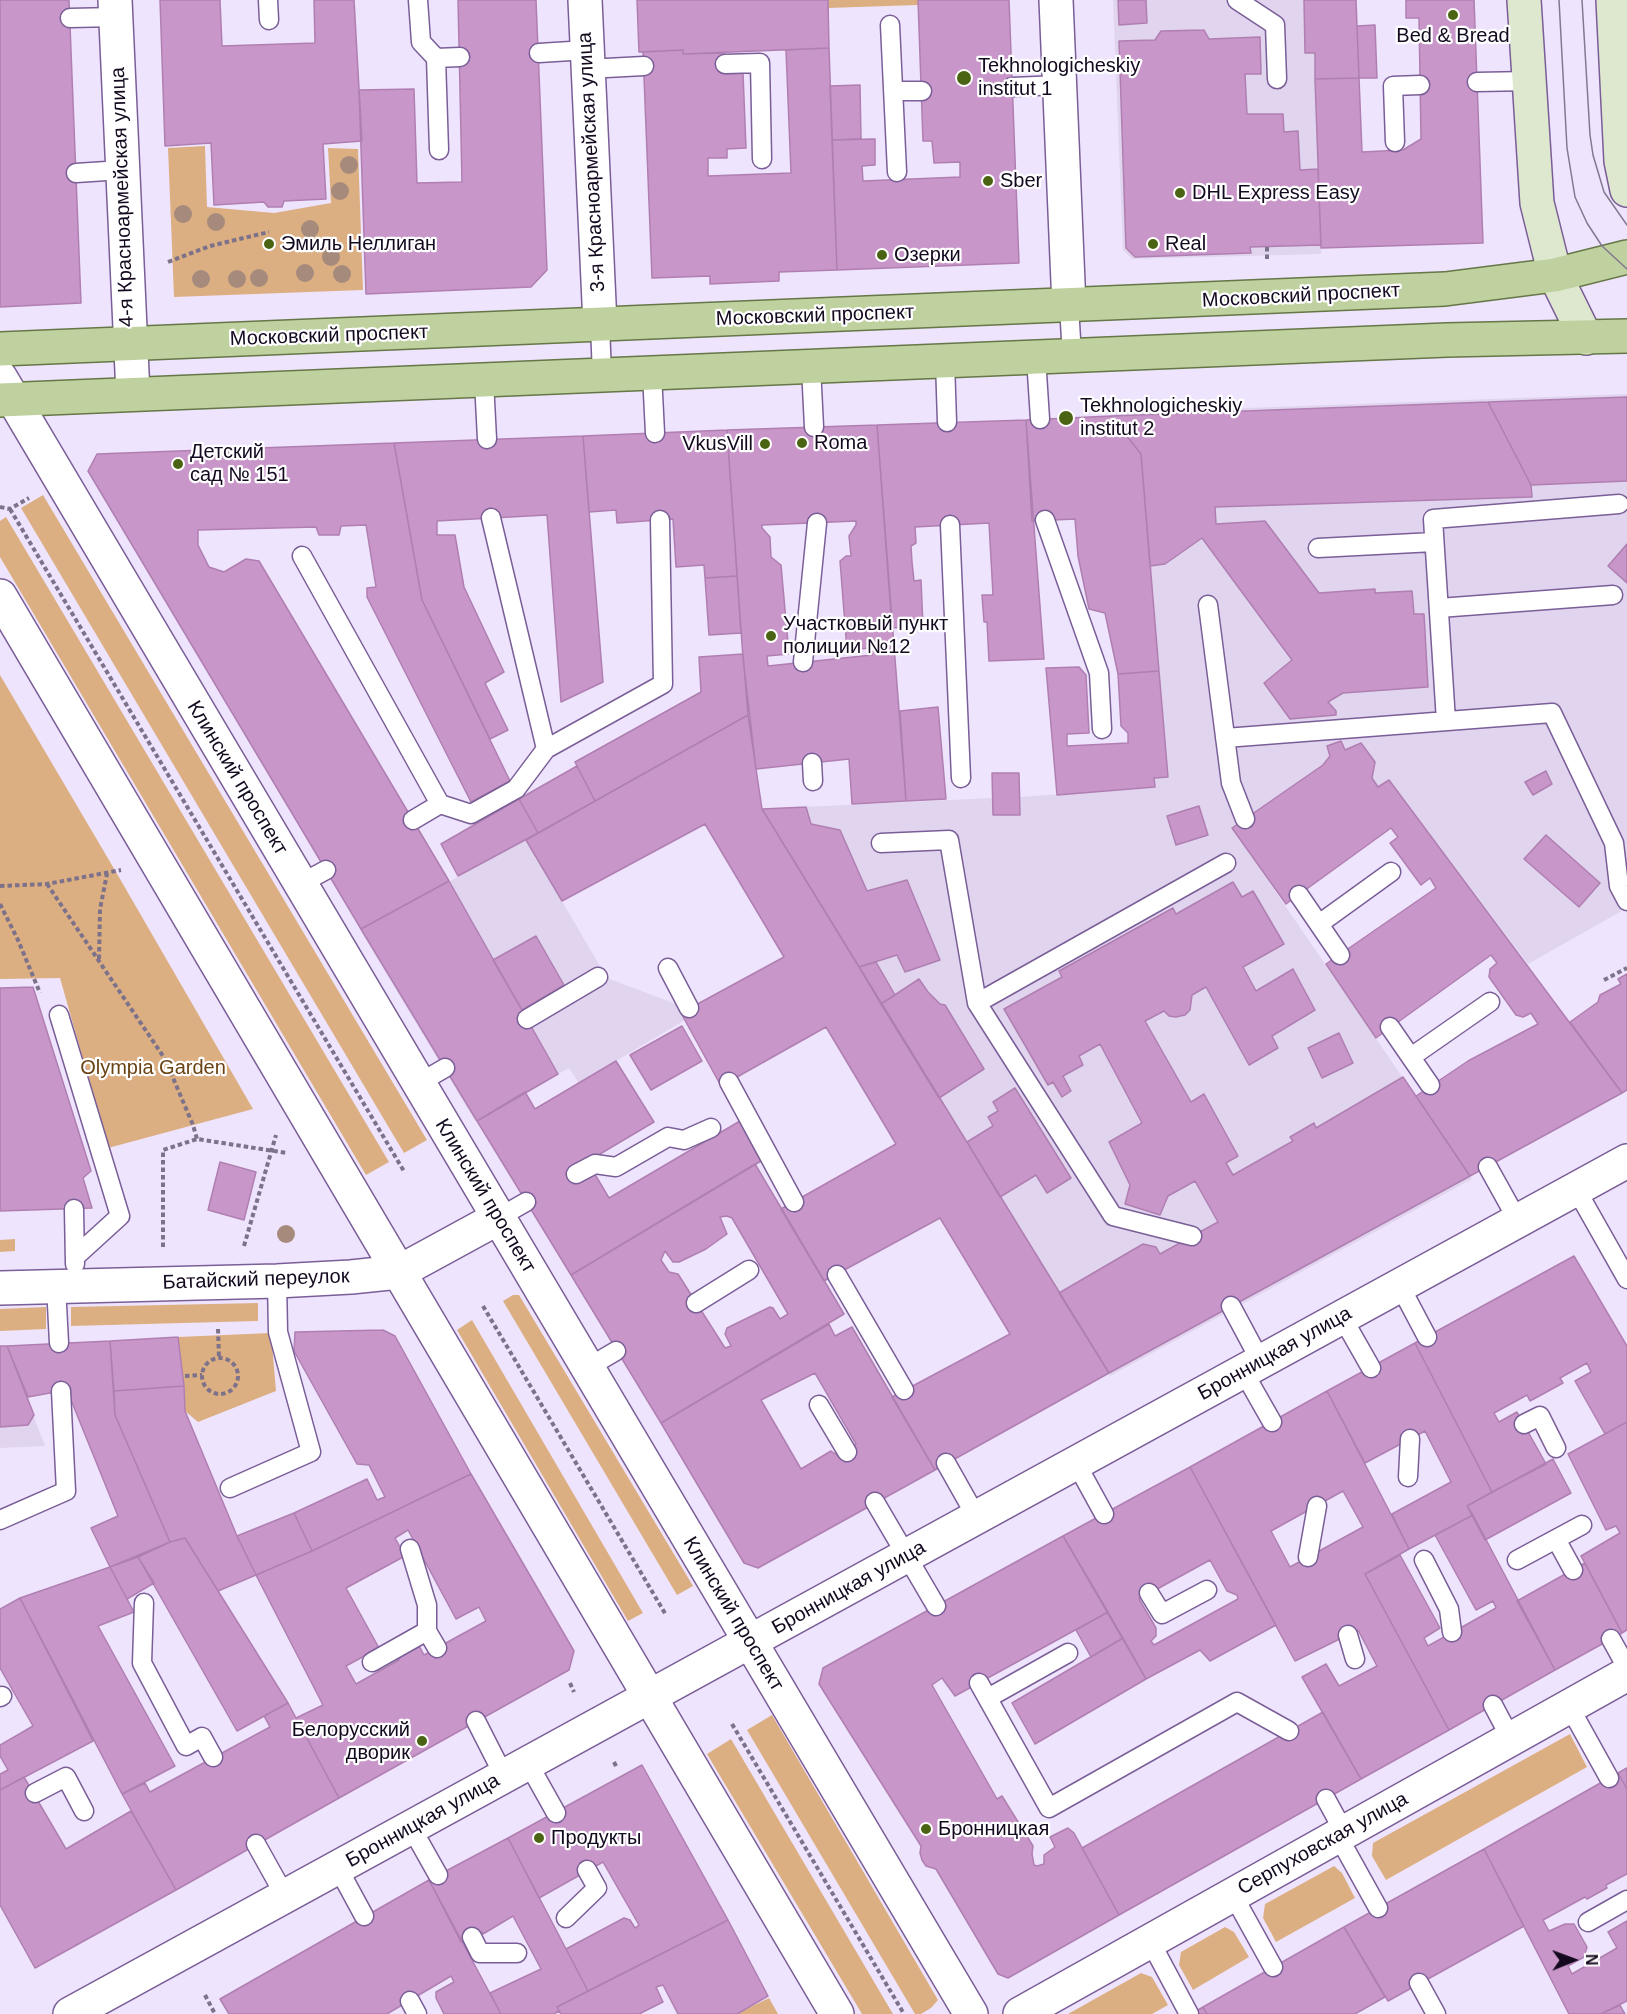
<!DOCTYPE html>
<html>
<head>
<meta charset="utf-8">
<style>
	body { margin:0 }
	#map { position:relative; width:1627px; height:2014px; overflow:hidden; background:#efe4fe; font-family:Arial,sans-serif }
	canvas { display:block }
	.north { position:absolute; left:1543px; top:1930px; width:60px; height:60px; -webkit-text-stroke:4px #fff; paint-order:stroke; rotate:89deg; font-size:16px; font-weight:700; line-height:24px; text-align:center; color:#14091f }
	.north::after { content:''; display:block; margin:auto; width:21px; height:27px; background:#14091f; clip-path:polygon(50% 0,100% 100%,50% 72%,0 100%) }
</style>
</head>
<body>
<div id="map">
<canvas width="1627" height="2014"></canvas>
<div class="north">N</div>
</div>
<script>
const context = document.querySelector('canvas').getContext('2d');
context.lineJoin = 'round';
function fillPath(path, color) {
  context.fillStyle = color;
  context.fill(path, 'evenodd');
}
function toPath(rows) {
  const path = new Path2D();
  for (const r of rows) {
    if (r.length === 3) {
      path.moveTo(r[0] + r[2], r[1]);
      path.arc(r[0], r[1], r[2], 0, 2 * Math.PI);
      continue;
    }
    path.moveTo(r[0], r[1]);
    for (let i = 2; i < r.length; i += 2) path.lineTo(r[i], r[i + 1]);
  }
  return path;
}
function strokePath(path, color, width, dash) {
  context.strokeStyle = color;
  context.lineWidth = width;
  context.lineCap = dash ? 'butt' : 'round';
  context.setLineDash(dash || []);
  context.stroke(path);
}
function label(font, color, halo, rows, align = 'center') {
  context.font = font + ' Arial,sans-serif';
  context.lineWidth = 4.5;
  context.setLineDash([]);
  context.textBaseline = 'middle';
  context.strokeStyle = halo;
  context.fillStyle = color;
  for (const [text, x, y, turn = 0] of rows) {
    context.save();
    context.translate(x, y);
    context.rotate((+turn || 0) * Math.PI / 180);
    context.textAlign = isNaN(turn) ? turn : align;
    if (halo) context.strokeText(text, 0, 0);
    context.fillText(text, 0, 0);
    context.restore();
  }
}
fillPath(toPath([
	[1113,0,1356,0,1359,78,1315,80,1321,254,1132,259,1123,250],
	[1627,394,1627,908,1528,964,1389,780,1378,787,1372,778,1375,762,1361,744,1345,750,1341,741,1327,746,1330,756,1323,765,1232,828,1472,1179,1110,1376,762,809,993,798,993,815,1020,815,1020,797,1154,787,1154,778,1168,777,1141,454,1111,416,1111,413],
	[526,840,607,978,676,1004,685,1020,579,1083,569,1068,475,1121,360,930],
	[0,1346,7,1346,45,1446,0,1448]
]), '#e0d4ef');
fillPath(toPath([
	[828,0,918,0,918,5,828,8],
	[205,146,207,207,274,213,331,203,328,148,358,149,363,290,174,297,168,148],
	[43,495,427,1140,404,1153,21,508],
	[6,517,389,1162,366,1175,0,557,0,521],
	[0,675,116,872,253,1109,108,1148,60,978,0,979],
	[15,1239,15,1251,0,1252,0,1240],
	[513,1295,519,1295,693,1586,677,1595,503,1301],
	[258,1303,258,1321,71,1326,71,1307],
	[46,1307,46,1329,0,1331,0,1309],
	[472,1320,643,1613,628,1621,457,1330],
	[271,1333,276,1391,198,1422,185,1411,184,1386,178,1337],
	[772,1715,938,2000,931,2008,921,2014,915,2014,747,1730],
	[1570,1734,1587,1767,1386,1880,1372,1856,1373,1843],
	[731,1739,893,2014,862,2014,707,1754],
	[1334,1866,1342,1873,1355,1898,1276,1942,1263,1918,1265,1904],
	[1225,1927,1234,1932,1249,1957,1193,1990,1179,1965,1181,1952],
	[1141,1973,1152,1977,1168,2005,1152,2014,1068,2014],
	[769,1998,778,2014,736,2014]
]), '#dcaf83');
const building = toPath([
	[0,0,69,0,81,303,0,307,0,0],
	[160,0,220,0,222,46,315,43,314,0,354,0,362,141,323,144,326,199,284,201,282,207,268,207,264,202,214,205,211,143,165,146,160,0],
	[458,0,536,0,547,270,531,287,366,294,359,90,414,89,417,183,462,182,458,0],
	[637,0,828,0,829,48,683,54,683,50,639,52,637,0],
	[918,0,1009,0,1019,263,837,270,832,140,875,139,875,165,862,166,863,181,960,177,960,162,934,163,932,141,923,141,918,0],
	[1118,0,1146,0,1147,23,1119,25,1118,0],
	[1304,0,1356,0,1359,78,1315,79,1315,53,1305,53,1304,0],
	[1406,0,1474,0,1483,243,1321,248,1315,79,1359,78,1362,152,1403,150,1421,139,1419,18,1406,18,1406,0],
	[1375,25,1377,78,1359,78,1357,26,1375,25],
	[1204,30,1209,39,1260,37,1261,74,1245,74,1247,114,1283,114,1284,132,1298,131,1300,170,1318,169,1321,245,1250,247,1251,253,1135,257,1126,248,1119,41,1155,40,1161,31,1204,30],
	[829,48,837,270,779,272,779,281,710,284,710,276,652,278,643,52,683,50,683,54,724,53,725,74,743,73,746,148,727,149,727,158,708,158,708,176,791,173,786,50,829,48],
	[860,85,861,139,832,140,830,86,860,85],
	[1627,397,1627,481,1531,485,1488,402,1627,397],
	[1488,402,1531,485,1532,497,1215,507,1216,524,1265,521,1319,593,1375,589,1375,593,1412,591,1414,614,1424,614,1428,687,1343,693,1328,702,1336,711,1336,715,1290,719,1264,683,1292,660,1202,538,1165,564,1150,566,1141,454,1111,416,1488,402],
	[1111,416,1141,454,1159,671,1118,674,1105,613,1089,609,1078,556,1075,519,1032,521,1026,420,1111,416],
	[1026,420,1044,659,989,661,987,622,984,622,982,595,993,595,989,523,915,527,916,543,911,546,912,562,914,581,921,580,923,626,892,628,877,425,1026,420],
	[877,425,906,801,852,804,849,759,756,769,743,658,727,430,877,425],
	[856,521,856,525,849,536,851,556,846,556,840,561,847,650,871,648,872,655,768,666,767,656,789,654,781,565,771,557,770,537,762,528,762,525,856,521],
	[727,430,737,576,705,578,704,565,676,567,673,519,617,523,616,510,589,512,583,436,727,430],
	[583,436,603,682,561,702,547,515,437,521,437,535,455,535,464,587,504,672,485,683,508,730,490,739,422,600,394,443,583,436],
	[394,443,422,600,510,781,471,802,367,597,367,588,376,587,366,525,341,526,339,535,319,535,316,527,198,530,198,545,209,567,224,572,246,559,259,561,449,881,361,929,88,471,97,454,394,443],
	[1627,544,1627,583,1608,566,1627,544],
	[737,576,741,633,709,635,705,578,737,576],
	[743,654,748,715,595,801,575,762,701,692,699,657,743,654],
	[1079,667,1086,675,1089,733,1067,734,1067,746,1128,743,1128,733,1121,726,1118,674,1159,671,1168,777,1154,778,1155,787,1057,795,1046,668,1079,667],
	[938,707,946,799,906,801,900,711,938,707],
	[748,715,762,809,1109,1373,935,1470,892,1397,1010,1334,940,1218,824,1281,781,1209,896,1144,826,1027,721,1086,681,1013,784,957,705,824,562,901,526,840,748,715],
	[1341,741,1345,750,1361,743,1375,762,1372,778,1378,787,1389,780,1622,1093,1470,1176,1416,1096,1468,1061,1538,1024,1531,1013,1523,1017,1516,1015,1489,977,1490,969,1497,963,1491,955,1376,1038,1326,964,1436,888,1430,878,1421,885,1390,843,1398,837,1391,828,1286,904,1232,828,1323,765,1330,756,1327,746,1341,741],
	[577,766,595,801,538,833,519,799,577,766],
	[1546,771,1552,784,1533,795,1525,782,1546,771],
	[992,773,1019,773,1020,815,993,815,992,773],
	[519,799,538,833,458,876,441,844,519,799],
	[1199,806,1208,835,1176,845,1167,816,1199,806],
	[806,807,811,824,840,830,867,891,907,880,940,960,905,972,897,955,859,967,762,809,806,807],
	[1546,835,1600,883,1579,907,1524,859,1546,835],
	[449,881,558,1074,477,1121,361,929,449,881],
	[1233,882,1242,897,1253,891,1284,944,1243,967,1256,991,1293,969,1315,1010,1272,1036,1278,1048,1249,1065,1206,987,1192,995,1190,1010,1185,1015,1176,1017,1169,1016,1164,1011,1145,1021,1191,1102,1204,1094,1238,1156,1226,1163,1233,1175,1293,1141,1290,1137,1314,1123,1316,1128,1403,1077,1470,1176,1109,1373,1059,1293,1143,1244,1156,1247,1160,1254,1218,1222,1195,1181,1168,1196,1160,1215,1125,1204,1130,1185,1109,1142,1142,1123,1100,1044,1079,1056,1083,1065,1063,1076,1071,1091,1062,1097,1053,1082,1048,1085,1004,1009,1062,977,1059,971,1173,908,1176,914,1233,882],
	[536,936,564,985,522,1010,493,960,536,936],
	[876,962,895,995,881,1004,859,967,876,962],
	[1627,974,1627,1090,1622,1093,1570,1022,1598,1002,1600,995,1621,984,1618,979,1627,974],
	[919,979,928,992,940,1004,945,1005,984,1069,939,1098,881,1004,919,979],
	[33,987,91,1171,83,1178,92,1208,0,1211,0,988,33,987],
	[682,1026,702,1061,651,1090,630,1055,682,1026],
	[1339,1033,1353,1063,1322,1078,1308,1048,1339,1033],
	[616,1061,654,1122,573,1170,593,1171,609,1198,740,1121,761,1161,571,1275,477,1121,525,1092,535,1109,616,1061],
	[1015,1088,1071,1178,1047,1193,1036,1175,1000,1197,967,1142,993,1126,988,1117,998,1111,993,1102,1015,1088],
	[220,1162,256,1172,244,1220,208,1210,220,1162],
	[755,1164,844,1314,661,1423,571,1275,755,1164],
	[727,1216,732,1218,788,1314,780,1319,773,1308,770,1307,727,1328,725,1334,731,1346,725,1348,678,1274,669,1272,661,1260,665,1251,673,1262,679,1262,706,1249,727,1234,720,1217,727,1216],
	[1574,1256,1627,1346,1627,1422,1605,1434,1575,1381,1591,1372,1587,1363,1560,1378,1563,1383,1530,1401,1527,1395,1494,1413,1499,1422,1517,1412,1546,1464,1492,1492,1415,1343,1574,1256],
	[829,1324,835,1336,852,1327,935,1470,758,1568,744,1563,661,1423,829,1324],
	[815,1373,856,1444,840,1457,831,1451,801,1469,761,1400,815,1373],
	[383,1330,395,1336,471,1474,312,1551,294,1513,367,1479,377,1500,385,1497,369,1465,357,1464,294,1351,295,1332,383,1330],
	[178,1337,184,1386,114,1391,110,1341,178,1337],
	[110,1341,115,1415,170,1542,110,1567,91,1528,118,1516,71,1400,61,1391,28,1397,7,1346,110,1341],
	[1415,1343,1492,1492,1467,1506,1473,1515,1409,1549,1392,1514,1451,1482,1425,1431,1365,1463,1327,1391,1415,1343],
	[0,1346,7,1346,34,1415,28,1425,0,1427,0,1346],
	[184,1386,185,1411,237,1536,256,1575,218,1591,185,1538,170,1542,115,1415,114,1391,184,1386],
	[1327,1391,1409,1549,1365,1574,1449,1730,1361,1779,1302,1677,1326,1664,1339,1686,1377,1666,1358,1630,1295,1661,1190,1467,1327,1391],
	[1343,1491,1363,1527,1290,1567,1271,1531,1343,1491],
	[1627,1422,1627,1630,1622,1633,1581,1556,1620,1533,1616,1526,1606,1530,1568,1454,1627,1422],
	[1553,1459,1571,1493,1485,1540,1467,1506,1553,1459],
	[1190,1467,1276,1625,1210,1661,1200,1650,1146,1679,1063,1536,1190,1467],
	[1210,1560,1227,1591,1237,1595,1238,1599,1154,1645,1151,1641,1156,1636,1156,1628,1139,1599,1210,1560],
	[471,1474,574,1651,569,1670,339,1798,296,1718,323,1705,256,1575,312,1551,471,1474],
	[408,1530,456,1619,479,1607,486,1621,424,1655,417,1642,396,1654,399,1660,356,1684,346,1666,379,1648,346,1588,405,1556,395,1538,408,1530],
	[294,1513,312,1551,256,1575,237,1536,294,1513],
	[1473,1515,1555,1670,1449,1730,1365,1574,1400,1555,1440,1628,1424,1638,1428,1646,1496,1608,1493,1601,1476,1610,1435,1535,1473,1515],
	[1063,1536,1108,1612,955,1696,942,1678,932,1685,997,1799,1002,1796,1033,1846,1032,1854,1034,1865,1037,1866,1044,1864,1044,1855,1055,1847,1050,1837,1068,1828,1074,1833,1119,1915,1008,1978,998,1974,936,1869,926,1866,922,1860,920,1853,921,1846,819,1684,823,1668,1063,1536],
	[185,1538,288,1703,237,1731,138,1557,170,1542,185,1538],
	[138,1557,154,1583,127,1599,110,1567,138,1557],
	[1585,1563,1622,1633,1555,1670,1517,1601,1585,1563],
	[110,1567,134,1612,98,1626,175,1766,122,1794,20,1598,110,1567],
	[20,1598,93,1741,0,1790,0,1774,8,1770,0,1756,0,1745,33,1726,0,1668,0,1609,20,1598],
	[1108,1612,1123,1638,1091,1657,1076,1630,1108,1612],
	[1123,1638,1146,1679,1035,1744,1012,1703,1123,1638],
	[288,1703,339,1798,176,1890,122,1794,145,1783,150,1792,270,1727,264,1716,288,1703],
	[1323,1712,1361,1779,1119,1915,1082,1848,1323,1712],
	[642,1765,728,1920,588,1991,566,1949,624,1918,630,1920,635,1928,639,1925,603,1862,539,1898,508,1838,642,1765],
	[1627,1768,1627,1789,1618,1773,1627,1768],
	[1618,1773,1627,1789,1627,1874,1606,1885,1607,1888,1587,1899,1585,1897,1543,1920,1549,1931,1565,1924,1574,1924,1587,1947,1584,1957,1568,1966,1572,1974,1617,1948,1608,1932,1627,1921,1627,2001,1601,2014,1569,2014,1484,1849,1618,1773],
	[24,1777,66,1849,131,1811,176,1890,35,1968,0,1905,0,1790,24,1777],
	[508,1838,588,1991,557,2007,559,2011,554,2014,501,2014,490,1993,541,1969,513,1916,483,1934,482,1932,461,1942,429,1880,508,1838],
	[1484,1849,1524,1926,1388,2001,1344,1927,1484,1849],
	[429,1880,501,2014,444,2014,436,1998,436,1992,454,1982,451,1976,387,2014,229,2014,220,1999,429,1880],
	[728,1920,768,1996,737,2014,678,2014,663,1985,656,1987,663,2002,639,2014,561,2014,559,2011,557,2007,728,1920],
	[1344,1927,1385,1997,1355,2014,1207,2014,1203,2007,1344,1927],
	[1620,2005,1625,2014,1601,2014,1620,2005],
	[1203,2007,1207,2014,1190,2014,1198,2010,1203,2007]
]);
fillPath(building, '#c896c9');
strokePath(building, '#b07fb1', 1.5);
const lane = toPath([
	[268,0,269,20],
	[418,0,421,42,436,58],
	[1237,0,1275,25,1277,79],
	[70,18,116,17],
	[890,25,897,172],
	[539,53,587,50],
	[725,64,760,63,762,159],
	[587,69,644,66],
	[1477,82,1529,81],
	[1012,87,1060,85],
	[893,91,922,91],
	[1395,142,1393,86,1420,85],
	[439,150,436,58,460,57],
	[76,173,122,170],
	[1069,306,1072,356],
	[600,324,602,376],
	[1036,358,1040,419],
	[945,362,947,422],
	[811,367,814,427],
	[652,374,655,433],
	[484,381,487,439],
	[1045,520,1099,673,1102,729],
	[950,525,961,778],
	[1318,548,1434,542],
	[302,556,440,804,413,820],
	[1208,605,1231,783,1245,819],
	[1439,608,1613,595],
	[803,662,817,523],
	[1446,721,1433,519,1619,504],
	[1225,738,1552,713,1614,843,1619,886,1627,901],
	[546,749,663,684,660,520],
	[812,763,813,781],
	[440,804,471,814,516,789,546,749,491,518],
	[881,843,949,840,977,1003,1113,1216,1192,1236],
	[300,884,326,870],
	[1299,895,1340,955],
	[1319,924,1391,872],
	[668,968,689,1008],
	[977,1003,1226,863],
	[59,1015,120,1216,75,1257],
	[527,1019,598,977],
	[1390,1027,1430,1085],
	[1411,1057,1490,1002],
	[729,1082,794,1202],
	[419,1083,445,1068],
	[1488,1167,1518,1221],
	[576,1174,595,1164,616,1167,668,1137,684,1140,711,1128],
	[1576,1189,1627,1279],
	[74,1209,75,1264],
	[498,1218,526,1202],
	[837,1275,904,1390],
	[56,1286,59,1343],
	[1400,1286,1427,1337],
	[696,1303,749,1270],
	[1231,1306,1261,1362],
	[1342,1317,1371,1368],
	[587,1368,616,1351],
	[1243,1371,1272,1422],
	[819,1405,847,1452],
	[1524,1424,1540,1416,1556,1448],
	[946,1463,977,1518],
	[1076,1463,1104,1514],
	[1408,1477,1410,1439],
	[230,1488,311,1452,278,1332,277,1281],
	[875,1502,936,1606],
	[0,1520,66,1491,61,1391],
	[1556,1539,1573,1570],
	[1308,1557,1317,1506],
	[1424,1560,1449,1609,1452,1632],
	[1517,1560,1582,1525],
	[1149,1593,1162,1614,1207,1590],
	[144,1603,142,1663,186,1746,202,1737,213,1757],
	[427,1631,437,1648],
	[1348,1635,1355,1659],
	[1611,1639,1627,1668],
	[372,1662,427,1631,427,1605,410,1549],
	[979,1683,1049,1808,1237,1702,1289,1731],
	[0,1697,2,1696],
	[988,1698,1068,1653],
	[1493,1705,1511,1739],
	[1569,1706,1609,1778],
	[476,1721,504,1776],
	[528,1763,556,1813],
	[35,1793,66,1777,84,1811],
	[1326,1799,1344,1832],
	[411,1827,438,1875],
	[1338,1836,1378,1908],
	[256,1844,285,1896],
	[338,1868,364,1916],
	[1233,1895,1273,1967],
	[566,1918,597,1888,587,1870],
	[1588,1922,1627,1900],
	[472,1937,480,1953,517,1953],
	[1150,1941,1189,2014],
	[1419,1983,1436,2014],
	[410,2001,417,2014]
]);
const street = toPath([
	[115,0,133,394],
	[585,0,600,324],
	[1056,0,1069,306],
	[0,377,971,2014],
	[0,596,837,2014],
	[0,1288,277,1281,351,1277,399,1272,498,1218],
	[70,2014,1627,1161],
	[1020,2014,1627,1674]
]);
const secondary = toPath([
	[1524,0,1537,203,1555,275,1586,338],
	[1613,0,1621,161,1627,190]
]);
const primary = toPath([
	[0,349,1445,289,1555,275,1627,257],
	[0,400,1447,340,1627,336]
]);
strokePath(lane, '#7a5e97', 21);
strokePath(street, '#7a5e97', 36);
strokePath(secondary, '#7a5e97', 36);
strokePath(primary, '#667747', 36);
strokePath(toPath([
	[1267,247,1267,260],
	[168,262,210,246,269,232],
	[0,507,10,509,29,498],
	[10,509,405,1173],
	[47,884,165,1059,193,1125,197,1139],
	[0,886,47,884,121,870],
	[0,904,18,940,40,993],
	[99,959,100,909,107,874],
	[1604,980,1627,968],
	[244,1246,276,1135],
	[163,1247,163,1150,197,1139,287,1153],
	[483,1306,666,1615],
	[218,1329,219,1358],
	[220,1376,18],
	[185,1376,202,1375],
	[570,1683,574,1692],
	[732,1724,904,2014],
	[614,1762,617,1768],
	[205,1995,215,2014]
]), '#7d728a', 4, [4.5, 3]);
strokePath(lane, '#fff', 18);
strokePath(street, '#fff', 33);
strokePath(secondary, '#dee8ce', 33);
strokePath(primary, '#bed19e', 33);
strokePath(toPath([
	[1559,0,1567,148,1575,197,1587,223,1602,246,1627,269],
	[1582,0,1590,135,1593,155,1604,192,1627,225]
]), '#837890', 1.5);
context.fillStyle = '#a68b7d';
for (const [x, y] of [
	[349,165],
	[340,191],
	[183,214],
	[216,222],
	[310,229],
	[331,257],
	[305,273],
	[342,274],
	[259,278],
	[201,279],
	[237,279],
	[286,1234]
]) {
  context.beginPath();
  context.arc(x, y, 9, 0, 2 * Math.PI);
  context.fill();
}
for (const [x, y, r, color] of [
	[1453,15,6,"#4b6413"],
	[964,78,8,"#4b6413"],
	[988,181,6,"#4b6413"],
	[1180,193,6,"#4b6413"],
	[269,244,6,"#4b6413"],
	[1153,244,6,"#4b6413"],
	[882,255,6,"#4b6413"],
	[1066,418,8,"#4b6413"],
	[802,443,6,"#4b6413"],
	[765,444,6,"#4b6413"],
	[178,464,6,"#4b6413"],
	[771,636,6,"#4b6413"],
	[422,1741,6,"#4b6413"],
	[926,1829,6,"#4b6413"],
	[539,1838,6,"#4b6413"]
]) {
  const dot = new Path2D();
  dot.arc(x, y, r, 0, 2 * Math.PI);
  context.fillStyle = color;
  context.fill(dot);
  strokePath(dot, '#fff', 2);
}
label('20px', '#14091f', '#fff', [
	["Bed & Bread",1453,36,"center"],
	["Tekhnologicheskiy",978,66],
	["institut 1",978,89],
	["Sber",1000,181],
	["DHL Express Easy",1192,193],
	["Эмиль Неллиган",281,244],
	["Real",1165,244],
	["Озерки",894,255],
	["Tekhnologicheskiy",1080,406],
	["institut 2",1080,429],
	["Roma",814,443],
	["VkusVill",753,444,"right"],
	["Детский",190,452],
	["сад № 151",190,475],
	["Участковый пункт",783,624],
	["полиции №12",783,647],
	["Белорусский",410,1730,"right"],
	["дворик",410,1753,"right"],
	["Бронницкая",938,1829],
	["Продукты",551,1838]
], 'left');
label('20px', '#14091f', '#fff', [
	["3-я Красноармейская улица",592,162,-93],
	["4-я Красноармейская улица",123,197,-92],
	["Московский проспект",1301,296,-3],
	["Московский проспект",815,316,-2],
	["Московский проспект",329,336,-2],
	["Клинский проспект",237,778,59],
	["Клинский проспект",485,1196,59],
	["Батайский переулок",256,1280,-2],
	["Бронницкая улица",1275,1354,-29],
	["Бронницкая улица",849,1588,-29],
	["Клинский проспект",733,1614,59],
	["Бронницкая улица",423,1821,-29],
	["Серпуховская улица",1323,1844,-29]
]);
label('20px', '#6a4314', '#fff', [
	["Olympia Garden",153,1068]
]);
</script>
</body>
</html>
